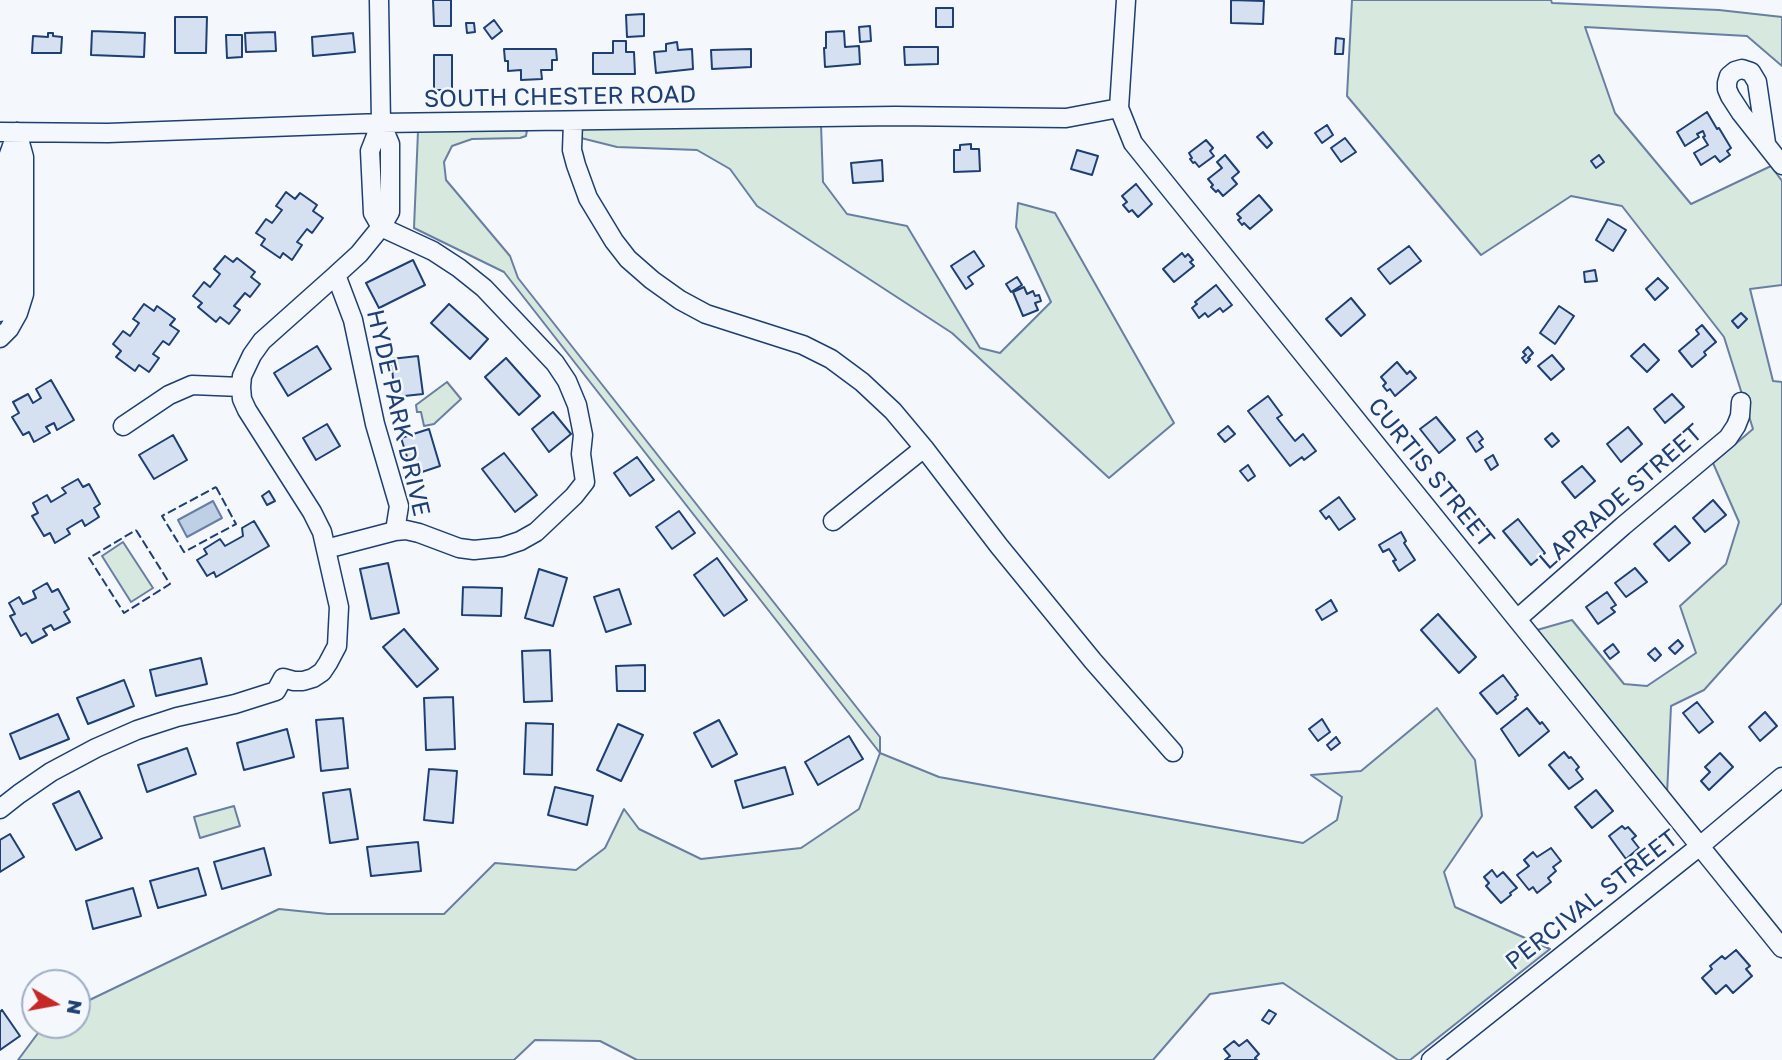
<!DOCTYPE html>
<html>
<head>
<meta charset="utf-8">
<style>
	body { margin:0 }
	#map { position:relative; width:1782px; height:1060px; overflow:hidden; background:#f4f7fb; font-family:"Golos Text",sans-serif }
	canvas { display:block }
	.north { position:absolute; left:21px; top:969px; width:70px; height:70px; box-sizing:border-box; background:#f4f7fb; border:2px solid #9eadc5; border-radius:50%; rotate:100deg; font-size:19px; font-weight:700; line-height:28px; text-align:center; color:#1d3f73 }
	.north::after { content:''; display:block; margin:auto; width:24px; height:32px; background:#c62828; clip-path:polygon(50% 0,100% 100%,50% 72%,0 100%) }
</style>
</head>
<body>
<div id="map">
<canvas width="1782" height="1060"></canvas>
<div class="north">N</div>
</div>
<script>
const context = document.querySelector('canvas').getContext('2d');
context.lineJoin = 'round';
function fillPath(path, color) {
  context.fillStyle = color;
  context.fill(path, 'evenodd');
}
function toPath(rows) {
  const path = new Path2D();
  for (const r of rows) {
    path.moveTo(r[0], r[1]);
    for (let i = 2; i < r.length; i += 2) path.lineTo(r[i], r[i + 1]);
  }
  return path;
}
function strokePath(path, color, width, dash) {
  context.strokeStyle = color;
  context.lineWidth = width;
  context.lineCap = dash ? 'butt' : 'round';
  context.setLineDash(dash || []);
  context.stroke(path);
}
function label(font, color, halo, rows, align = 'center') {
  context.font = font + ' "Golos Text",sans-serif';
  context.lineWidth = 5;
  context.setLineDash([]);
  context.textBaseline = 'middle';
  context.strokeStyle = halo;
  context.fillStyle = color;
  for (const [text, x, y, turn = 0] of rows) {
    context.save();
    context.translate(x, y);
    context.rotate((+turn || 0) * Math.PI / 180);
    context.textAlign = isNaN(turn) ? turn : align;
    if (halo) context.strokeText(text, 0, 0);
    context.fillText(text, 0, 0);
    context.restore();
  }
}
const green = toPath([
	[1352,0,1551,0,1552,3,1719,10,1782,17,1782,66,1747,36,1585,27,1615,113,1691,204,1771,166,1782,181,1782,285,1750,289,1773,381,1782,382,1782,603,1704,690,1671,706,1667,795,1537,630,1572,620,1624,684,1647,686,1696,653,1680,606,1726,564,1739,522,1713,463,1753,429,1724,337,1622,206,1571,196,1481,255,1347,96,1352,0],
	[821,124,823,182,847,214,907,226,980,348,1000,353,1051,302,1016,227,1018,203,1055,213,1174,423,1109,478,952,333,757,206,730,169,697,150,617,147,569,135,564,128,821,124],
	[527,130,526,136,520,138,472,139,452,146,444,162,446,180,510,256,518,278,880,737,880,753,939,777,1303,843,1337,820,1342,797,1311,775,1361,771,1437,708,1475,760,1482,816,1444,872,1455,907,1550,949,1410,1060,1398,1060,1283,983,1210,994,1153,1060,637,1060,600,1041,535,1040,514,1060,18,1060,44,1025,77,1025,77,1006,279,909,328,914,444,914,495,863,576,870,605,848,624,809,639,829,701,859,801,848,859,809,880,753,504,272,414,228,418,131,527,130],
	[447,382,461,399,434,424,424,426,421,412,417,412,416,405,447,382],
	[123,542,153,588,131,602,102,556,123,542],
	[234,806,240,826,200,838,194,817,234,806]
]);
fillPath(green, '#d7e8df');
strokePath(green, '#687fa3', 2);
const water = toPath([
	[213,501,222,518,187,537,178,520,213,501]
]);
fillPath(water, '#bed0e5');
strokePath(water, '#687fa3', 2);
const building = toPath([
	[433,0,451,0,451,26,434,26,433,0],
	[1231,0,1264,1,1263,24,1231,23,1231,0],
	[936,8,953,8,953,27,936,27,936,8],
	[644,14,644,36,627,37,626,15,644,14],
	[175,17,207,17,206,53,175,53,175,17],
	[494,20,502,31,492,39,484,28,494,20],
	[466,23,474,23,475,32,467,33,466,23],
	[870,26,871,41,860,42,859,27,870,26],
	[92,31,145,33,144,57,91,55,92,31],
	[844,31,845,47,859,46,860,64,825,67,824,48,826,48,826,32,844,31],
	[275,32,276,51,246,52,245,33,275,32],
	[48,33,53,33,53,36,62,37,61,53,32,53,33,36,48,37,48,33],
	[353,33,355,52,313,56,312,37,353,33],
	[226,35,242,35,242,57,227,58,226,35],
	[1336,38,1344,39,1343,54,1335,54,1336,38],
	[613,41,626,41,626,52,634,52,635,74,593,74,593,53,613,53,613,41],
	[677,42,678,50,692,49,693,69,656,73,654,52,666,51,666,44,677,42],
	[904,47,938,47,938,64,905,65,904,47],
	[504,49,556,49,557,60,552,60,552,70,541,70,542,79,521,80,521,70,508,71,508,61,505,61,504,49],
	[751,49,751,67,712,69,711,50,751,49],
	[434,55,452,55,452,90,434,90,434,55],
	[1707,112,1717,129,1719,128,1731,148,1727,151,1730,155,1720,162,1715,156,1701,165,1694,153,1708,145,1703,137,1705,136,1703,131,1697,134,1699,137,1685,146,1677,132,1707,112],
	[1327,125,1333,135,1322,143,1315,133,1327,125],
	[1263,132,1272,143,1267,148,1257,137,1263,132],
	[1345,138,1356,152,1341,162,1331,148,1345,138],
	[1206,140,1213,148,1210,151,1214,156,1199,167,1195,162,1193,163,1190,159,1192,158,1189,153,1206,140],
	[971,144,971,149,979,149,980,171,954,172,954,150,960,150,960,145,971,144],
	[1077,150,1098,156,1092,175,1071,169,1077,150],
	[1225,155,1239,172,1232,178,1237,184,1223,196,1218,190,1216,192,1211,187,1213,185,1208,179,1222,168,1217,162,1225,155],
	[1599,155,1604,162,1596,168,1591,161,1599,155],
	[882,160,883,181,853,183,851,163,882,160],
	[1136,184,1152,204,1138,217,1132,210,1129,212,1123,205,1127,202,1122,196,1136,184],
	[286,192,295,199,300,193,317,205,313,211,323,218,312,233,307,229,297,242,302,245,292,260,283,253,280,258,261,245,265,239,256,233,266,219,272,223,282,210,276,206,286,192],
	[1259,195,1272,210,1250,229,1244,223,1242,225,1238,220,1241,218,1237,214,1259,195],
	[1608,219,1626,230,1613,251,1596,240,1608,219],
	[1409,246,1421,261,1390,284,1378,269,1409,246],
	[974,251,984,266,968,277,973,284,966,289,951,266,974,251],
	[1182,253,1185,257,1188,254,1193,260,1190,262,1194,266,1174,282,1163,269,1182,253],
	[225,256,233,262,237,258,255,272,251,277,260,284,250,297,245,293,234,306,240,310,229,324,220,317,216,322,198,307,202,303,193,296,204,282,210,287,220,274,214,269,225,256],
	[413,260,425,285,379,308,366,283,413,260],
	[1595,270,1597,281,1585,282,1584,272,1595,270],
	[1017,277,1022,285,1011,292,1006,284,1017,277],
	[1658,278,1668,288,1655,300,1646,289,1658,278],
	[1216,285,1232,305,1223,312,1220,308,1208,317,1205,313,1199,318,1192,308,1197,304,1195,302,1216,285],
	[1024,287,1027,294,1033,291,1035,296,1039,295,1041,301,1035,303,1038,310,1023,316,1013,292,1024,287],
	[1351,298,1365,315,1341,336,1326,319,1351,298],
	[144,304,154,311,157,306,175,319,170,325,179,331,169,345,163,341,153,354,159,358,149,372,139,365,135,371,116,357,121,351,113,344,123,331,130,336,139,323,133,319,144,304],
	[449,304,488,339,470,359,431,323,449,304],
	[1559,306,1574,316,1555,344,1540,333,1559,306],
	[1741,313,1747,319,1738,328,1732,321,1741,313],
	[1702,325,1716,342,1704,352,1706,355,1692,367,1679,351,1699,334,1696,330,1702,325],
	[1644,344,1659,360,1647,372,1631,356,1644,344],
	[317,346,331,369,288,396,274,373,317,346],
	[1528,347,1533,353,1528,358,1530,359,1526,363,1522,358,1526,355,1523,352,1528,347],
	[1552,355,1564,369,1551,380,1538,366,1552,355],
	[418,356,423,394,395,397,391,359,418,356],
	[506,358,540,396,519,415,485,377,506,358],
	[1397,362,1407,374,1410,371,1416,378,1395,396,1390,389,1387,391,1383,386,1386,383,1381,377,1397,362],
	[51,380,74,420,57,430,54,423,46,427,50,433,34,442,29,432,23,435,12,417,19,413,13,402,28,394,33,403,41,398,36,389,51,380],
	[1672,394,1684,407,1665,423,1654,409,1672,394],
	[1268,396,1282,415,1277,418,1295,441,1303,434,1316,451,1304,460,1302,457,1290,466,1248,411,1268,396],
	[553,412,571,434,549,452,532,429,553,412],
	[1436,417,1455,440,1439,453,1420,429,1436,417],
	[327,424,340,446,316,460,303,438,327,424],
	[1228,426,1235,434,1225,442,1218,434,1228,426],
	[1628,427,1642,444,1621,462,1607,444,1628,427],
	[429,429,440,466,413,475,401,438,429,429],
	[1477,431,1483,439,1479,442,1483,447,1476,452,1467,438,1477,431],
	[1552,433,1559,441,1552,447,1545,439,1552,433],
	[173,435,187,460,154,479,139,455,173,435],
	[504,453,537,495,515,512,482,469,504,453],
	[1493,455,1498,465,1491,470,1485,460,1493,455],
	[637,457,654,480,630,496,614,473,637,457],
	[1248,465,1255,476,1248,481,1240,471,1248,465],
	[1582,466,1595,481,1575,498,1562,482,1582,466],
	[78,479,83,487,89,484,100,504,94,508,99,517,85,526,82,520,67,529,70,534,55,543,50,533,44,536,32,516,38,513,33,503,47,495,51,502,66,493,62,488,78,479],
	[269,491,275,501,267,505,262,496,269,491],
	[1339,497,1355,519,1339,530,1329,516,1326,519,1320,511,1339,497],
	[1713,500,1726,515,1705,532,1693,518,1713,500],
	[679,511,695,533,672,549,656,527,679,511],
	[1518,519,1545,553,1531,565,1503,531,1518,519],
	[254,521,269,546,216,577,214,572,207,576,197,560,207,554,204,549,220,539,225,546,243,536,242,528,254,521],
	[1675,526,1690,543,1669,561,1654,544,1675,526],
	[1401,532,1406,541,1404,543,1415,560,1399,571,1393,561,1396,560,1389,549,1383,552,1379,545,1401,532],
	[717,558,747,600,724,616,694,575,717,558],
	[388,563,399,613,371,619,360,569,388,563],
	[1635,568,1647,582,1626,597,1615,583,1635,568],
	[539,569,567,578,553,626,525,618,539,569],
	[47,583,52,592,58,589,69,609,64,612,70,622,54,630,51,625,43,629,47,635,32,643,26,633,21,636,10,616,15,614,9,603,19,597,23,604,36,598,33,591,47,583],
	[463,587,502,588,501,616,462,615,463,587],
	[619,589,631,624,606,632,594,597,619,589],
	[1607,592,1616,605,1611,608,1615,612,1598,624,1586,607,1607,592],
	[1331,600,1337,611,1322,620,1316,610,1331,600],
	[1438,614,1476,657,1459,673,1421,630,1438,614],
	[404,629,438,669,417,687,383,647,404,629],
	[1678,640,1683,646,1675,654,1669,648,1678,640],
	[1613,644,1619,652,1610,659,1604,651,1613,644],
	[1655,648,1661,655,1655,661,1648,654,1655,648],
	[550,650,552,701,524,702,522,651,550,650],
	[201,658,207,684,156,696,150,670,201,658],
	[645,665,645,691,617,691,616,666,645,665],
	[1503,675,1518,695,1515,697,1516,699,1497,714,1480,693,1503,675],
	[124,680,134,706,88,724,77,698,124,680],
	[453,697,455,749,426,750,424,698,453,697],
	[1697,702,1713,722,1699,733,1683,713,1697,702],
	[1527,708,1540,724,1542,722,1549,731,1519,756,1501,729,1527,708],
	[1765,712,1777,726,1760,741,1749,727,1765,712],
	[58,714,69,739,20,759,10,734,58,714],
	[343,718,348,768,321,771,316,720,343,718],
	[1322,719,1330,732,1318,741,1309,729,1322,719],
	[719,720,737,754,712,767,694,733,719,720],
	[526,723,553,724,552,775,524,774,526,723],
	[618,724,643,735,621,781,597,770,618,724],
	[287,729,294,757,244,770,237,743,287,729],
	[849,736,863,759,818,785,805,762,849,736],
	[1336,737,1340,743,1331,750,1327,745,1336,737],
	[187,748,196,774,147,792,138,765,187,748],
	[1564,752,1569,758,1571,757,1579,767,1576,770,1583,779,1569,789,1549,765,1564,752],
	[1720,753,1733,767,1709,790,1701,781,1710,772,1705,767,1720,753],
	[785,767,793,794,743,808,735,781,785,767],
	[429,769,457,771,453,823,424,820,429,769],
	[555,787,593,796,587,825,548,815,555,787],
	[350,789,358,839,330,843,323,793,350,789],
	[1596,790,1613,811,1592,828,1575,807,1596,790],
	[79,791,102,838,76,850,53,804,79,791],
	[1622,826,1625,829,1628,827,1636,836,1632,839,1639,848,1626,859,1609,836,1622,826],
	[10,834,24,857,0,872,0,840,10,834],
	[418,842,421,871,371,876,367,847,418,842],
	[264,848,271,875,222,889,214,862,264,848],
	[1551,848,1561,861,1553,867,1556,871,1548,878,1551,882,1537,893,1533,887,1529,890,1517,875,1529,866,1524,860,1533,852,1537,857,1551,848],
	[198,868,206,895,158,908,150,881,198,868],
	[1492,870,1497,877,1503,872,1517,888,1510,893,1511,895,1501,903,1486,886,1489,883,1484,877,1492,870],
	[133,888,141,916,93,929,86,901,133,888],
	[1736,950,1750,966,1746,969,1752,976,1733,993,1726,985,1716,994,1702,978,1712,969,1710,966,1722,956,1725,959,1736,950],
	[2,1010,20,1036,0,1050,0,1012,2,1010],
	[1269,1010,1276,1014,1269,1024,1262,1020,1269,1010],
	[1247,1040,1259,1054,1255,1058,1257,1060,1225,1060,1230,1056,1224,1049,1234,1041,1239,1046,1247,1040]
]);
fillPath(building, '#d5e0f0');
strokePath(building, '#1d3f73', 2);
const minor = toPath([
	[1126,0,1119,108,1133,143,1782,948],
	[573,122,572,150,576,165,588,198,614,241,628,259,652,280,680,300,706,314,803,345,831,359,862,382,893,411,924,448,999,546,1093,661,1173,752],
	[381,123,390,144,390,212,381,227,359,254,336,275,353,320,375,424,399,506,395,531],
	[0,132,108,133,381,123,895,116,1066,118,1119,108],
	[1766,143,1757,82,1751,72,1742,69,1735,71,1729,76,1727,83,1727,89,1730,96,1741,113,1782,165],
	[0,312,8,291,9,276,8,157,17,132],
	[0,338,9,329,18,313,24,294,24,157,17,132],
	[123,426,169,395,192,385,241,387],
	[833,521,924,448],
	[326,549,395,531,406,530,419,533,459,548,474,550,502,547,520,541,536,532,574,496,585,482,581,454,583,435,577,405,567,381,555,363,484,288,459,268,433,251,381,227,373,213,370,151,381,123,379,0],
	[1517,619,1623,526,1728,438,1736,426,1740,416,1741,402],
	[0,809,19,794,51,772,96,748,137,730,177,717,235,704,276,691,283,678,294,681,303,681,313,678,322,672,328,663,337,646,339,607,322,532,312,512,247,410,242,399,241,387,242,376,252,355,262,341,336,275],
	[1431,1060,1700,846,1782,777]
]);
strokePath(minor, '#1d3f73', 21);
strokePath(minor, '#f4f7fb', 18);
strokePath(toPath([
	[216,487,236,524,184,552,162,516,216,487],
	[136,530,170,584,124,613,89,558,136,530]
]), '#1d3f73', 2, [9, 3.5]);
label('24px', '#1d3f73', '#f4f7fb', [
	["SOUTH CHESTER ROAD",560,97,-1],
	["HYDE PARK DRIVE",398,413,77],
	["CURTIS STREET",1431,473,51],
	["LAPRADE STREET",1621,497,-41],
	["PERCIVAL STREET",1592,900,-38]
]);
</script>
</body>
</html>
